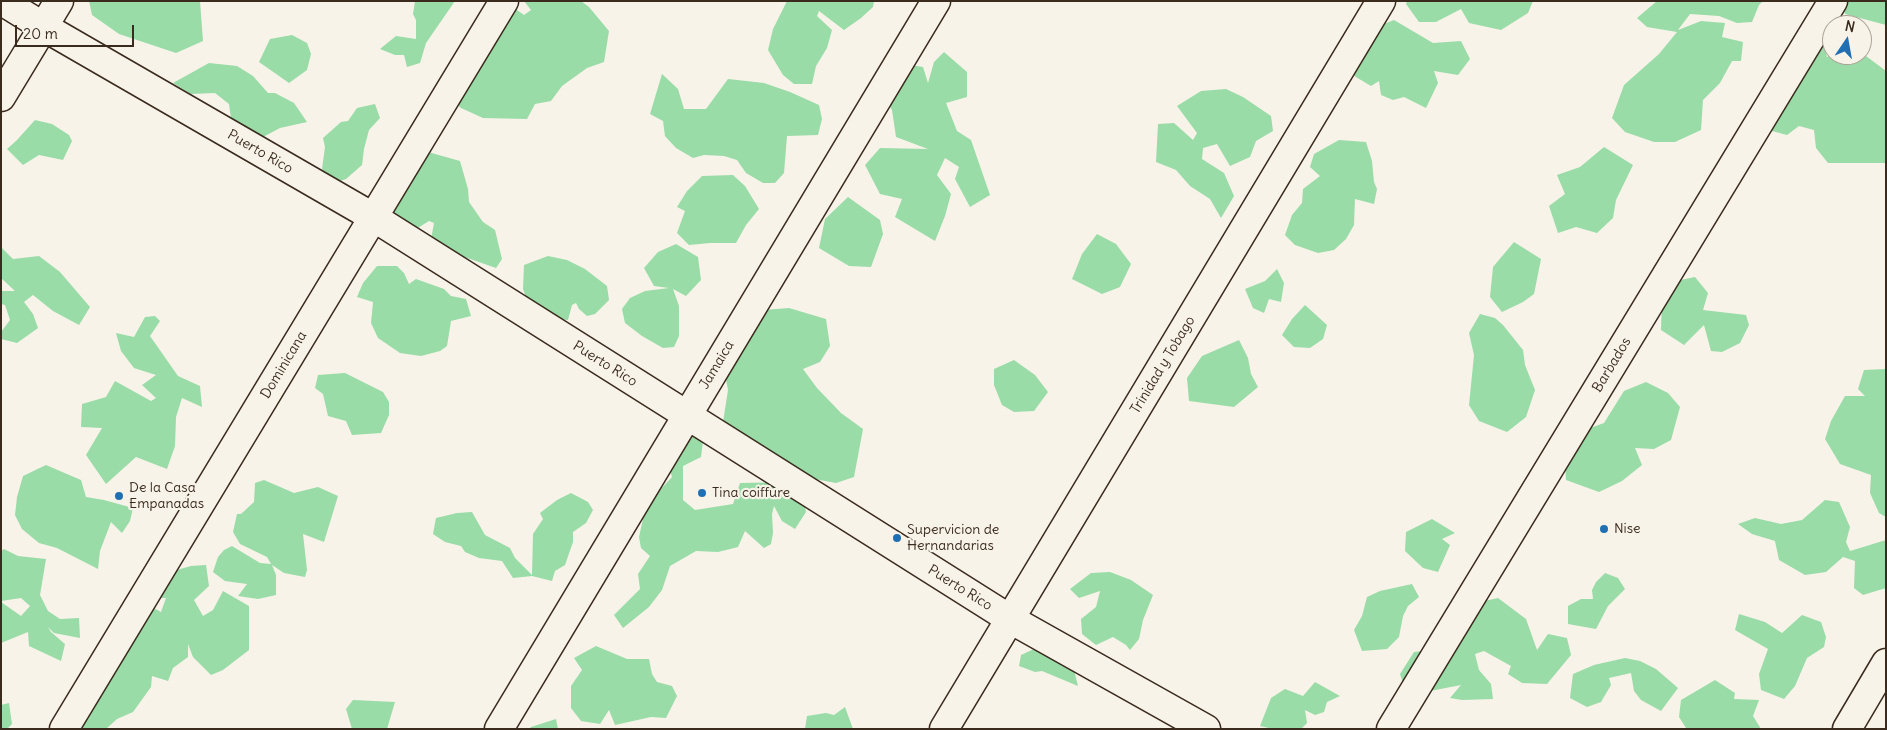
<!DOCTYPE html>
<html>
<head>
<meta charset="utf-8">
<style>
	body { margin:0 }
	#map { position:relative; width:1887px; height:730px; overflow:hidden; background:#f7f3e8; font-family:Delius,sans-serif }
	canvas { display:block }
	.frame { position:absolute; inset:0; border:2px solid #3b2a1e; pointer-events:none }
	.north { position:absolute; left:1822px; top:15px; width:50px; height:50px; box-sizing:border-box; background:#f7f3e8; border:1px solid #aca397; border-radius:50%; rotate:12deg; font-size:14px; font-weight:700; line-height:20px; text-align:center; color:#3b2a1e }
	.north::after { content:''; display:block; margin:auto; width:18px; height:22px; background:#1f6fb2; clip-path:polygon(50% 0,100% 100%,50% 72%,0 100%) }
	.scale { position:absolute; left:15px; top:25px; width:119px; height:22px; box-sizing:border-box; border:2px solid #3b2a1e; border-top:0; padding-left:6px; font-size:15px; line-height:18px; white-space:nowrap; color:#3b2a1e; -webkit-text-stroke:4px #f7f3e8; paint-order:stroke }
</style>
</head>
<body>
<div id="map">
<canvas width="1887" height="730"></canvas>
<div class="frame"></div>
<div class="north">N</div>
<div class="scale">20 m</div>
</div>
<script>
const context = document.querySelector('canvas').getContext('2d');
context.lineJoin = 'round';
function fillPath(path, color) {
  context.fillStyle = color;
  context.fill(path, 'evenodd');
}
function toPath(rows) {
  const path = new Path2D();
  for (const r of rows) {
    path.moveTo(r[0], r[1]);
    for (let i = 2; i < r.length; i += 2) path.lineTo(r[i], r[i + 1]);
  }
  return path;
}
function strokePath(path, color, width, dash) {
  context.strokeStyle = color;
  context.lineWidth = width;
  context.lineCap = dash ? 'butt' : 'round';
  context.setLineDash(dash || []);
  context.stroke(path);
}
function label(font, color, halo, rows, align = 'center') {
  context.font = font + ' Delius,sans-serif';
  context.lineWidth = 4.5;
  context.setLineDash([]);
  context.textBaseline = 'middle';
  context.strokeStyle = halo;
  context.fillStyle = color;
  for (const [text, x, y, turn = 0] of rows) {
    context.save();
    context.translate(x, y);
    context.rotate((+turn || 0) * Math.PI / 180);
    context.textAlign = isNaN(turn) ? turn : align;
    if (halo) context.strokeText(text, 0, 0);
    context.fillText(text, 0, 0);
    context.restore();
  }
}
fillPath(toPath([
	[89,1,200,1,203,41,176,53,119,34,92,15],
	[415,1,455,1,426,43,420,63,407,67,404,55,395,55,380,49,396,36,416,39,416,20,413,14],
	[524,1,581,1,589,7,609,31,604,62,587,68,562,86,551,101,535,104,527,119,483,118,461,108,446,95,514,8,524,15,531,10],
	[787,1,874,1,873,7,861,18,844,30,819,11,817,16,832,30,827,48,816,66,812,84,794,84,783,75,768,50,773,29],
	[1407,1,1533,1,1528,13,1501,30,1469,23,1461,9,1436,22,1419,22,1406,4],
	[1657,1,1763,1,1759,5,1752,22,1737,23,1719,16,1690,14,1678,30,1701,21,1725,23,1722,37,1743,42,1741,61,1732,61,1720,83,1703,100,1701,130,1675,142,1654,142,1625,132,1612,118,1624,85,1659,54,1677,32,1647,27,1637,18],
	[1841,1,1886,1,1886,25,1845,14],
	[1394,20,1433,43,1461,41,1470,59,1458,75,1434,71,1438,83,1426,108,1404,97,1393,100,1381,95,1379,81,1371,86,1341,68,1363,32],
	[292,35,307,43,311,54,307,70,289,83,259,62,270,39],
	[1822,35,1827,57,1832,54,1862,55,1862,53,1886,71,1886,163,1828,163,1816,148,1814,130,1799,126,1787,135,1772,131,1770,89],
	[944,52,967,72,967,97,946,103,957,131,971,140,990,195,970,207,955,179,959,167,945,158,937,175,951,194,945,216,935,241,895,217,902,199,880,194,865,165,880,148,928,149,896,137,892,110,881,93,899,63,923,67,928,83,934,62],
	[209,63,237,66,253,76,268,93,275,93,294,103,307,122,280,128,261,138,239,131,231,119,229,104,215,93,191,94,173,83],
	[662,74,678,89,684,109,706,109,728,79,764,83,790,92,819,105,822,119,818,135,787,136,784,173,775,183,763,183,746,173,737,160,724,156,704,155,693,158,676,148,665,136,663,121,650,114],
	[1226,89,1243,97,1271,116,1273,131,1256,141,1250,157,1230,166,1217,144,1203,148,1202,159,1224,173,1234,196,1221,218,1210,199,1190,186,1176,170,1156,162,1158,124,1174,123,1193,140,1197,133,1177,106,1201,91],
	[375,104,380,118,369,130,364,149,362,165,346,179,334,183,322,169,325,147,323,138,341,122,348,121,357,108],
	[35,120,52,124,69,135,72,141,63,160,39,155,23,165,7,149,17,140],
	[1339,140,1366,142,1372,161,1374,182,1377,189,1374,204,1355,199,1354,225,1346,239,1334,250,1318,253,1295,245,1285,235,1292,215,1302,203,1303,189,1320,176,1310,167,1314,154],
	[1604,147,1633,165,1616,200,1613,218,1597,233,1576,227,1558,233,1549,206,1565,194,1557,175,1580,167],
	[421,150,460,161,468,189,469,202,483,222,495,230,502,259,496,268,430,245,434,223,429,221,416,229,394,219,388,200],
	[733,175,745,186,759,209,746,225,736,243,710,243,689,245,677,233,685,211,677,207,687,191,702,176],
	[848,197,880,220,883,234,871,267,849,266,819,248,825,219],
	[1097,234,1116,244,1131,264,1120,287,1102,294,1072,279,1082,254],
	[1514,242,1541,259,1534,294,1523,302,1502,312,1490,297,1493,267],
	[676,244,698,257,701,280,686,296,673,289,679,306,679,336,674,347,663,348,642,336,625,323,622,309,630,298,645,291,669,288,654,286,644,268,658,252],
	[1,247,13,259,39,256,60,272,90,307,79,325,53,311,33,295,24,302,33,314,38,328,17,343,1,339,1,332,10,320,5,305,1,304,1,291,15,291,1,278],
	[548,256,567,260,585,269,607,286,609,300,595,314,587,316,579,309,576,303,572,305,568,320,553,319,529,305,523,289,524,265],
	[377,266,397,266,404,273,409,284,416,279,444,289,451,296,466,299,471,316,451,321,447,346,440,351,421,356,400,353,378,338,371,323,373,302,357,297,363,283],
	[1277,269,1284,283,1281,302,1269,299,1264,313,1253,308,1245,289,1265,281],
	[1695,277,1708,293,1703,310,1746,315,1749,325,1740,343,1722,352,1711,351,1704,325,1684,345,1661,330,1662,299,1676,281],
	[1305,305,1327,325,1323,339,1310,348,1294,347,1282,335,1292,319],
	[789,308,826,319,830,346,820,362,803,369,817,388,841,413,863,429,854,477,836,483,777,472,723,422,728,390,722,358,750,311],
	[1480,314,1495,318,1503,325,1523,350,1525,365,1535,390,1526,417,1507,432,1479,421,1469,405,1474,355,1469,333],
	[155,316,160,321,150,336,178,376,200,386,202,407,182,398,176,417,175,446,167,469,136,457,106,484,86,455,102,428,81,427,82,404,106,397,115,381,151,401,156,398,142,385,156,375,134,368,121,351,116,333,134,337,145,317],
	[1239,340,1248,358,1251,374,1258,387,1234,407,1189,401,1187,378,1202,356],
	[1014,360,1035,375,1048,392,1034,411,1014,412,1002,405,994,385,994,369],
	[1886,369,1886,517,1879,513,1870,493,1871,475,1840,464,1825,439,1831,421,1845,396,1865,396,1858,389,1864,370],
	[345,373,383,392,389,402,389,415,381,433,352,435,346,421,328,416,323,394,315,388,318,375],
	[1646,382,1668,393,1680,407,1671,440,1654,449,1635,448,1642,465,1622,481,1599,492,1566,480,1565,458,1582,431,1604,423,1624,391],
	[704,433,701,457,683,466,683,500,695,510,733,504,740,483,792,482,801,487,806,512,795,529,782,521,774,506,772,514,773,533,771,544,764,548,745,531,738,547,718,552,696,551,670,566,662,590,649,607,623,628,614,615,640,589,638,574,650,556,641,548,639,537,646,505,672,477,665,452,675,435],
	[46,465,81,480,86,497,104,500,133,508,130,521,122,533,111,522,100,551,98,569,57,548,39,543,22,529,15,515,17,497,23,476],
	[264,480,294,493,318,487,338,496,324,542,303,534,307,570,305,577,284,573,272,565,276,575,276,595,258,599,238,596,247,584,225,581,213,572,218,557,224,550,232,546,260,563,271,564,267,557,240,544,233,532,237,514,241,514,254,502,255,483],
	[571,493,588,502,593,510,586,523,573,532,573,542,565,565,555,571,552,581,532,576,513,578,502,561,479,558,465,552,461,546,445,542,433,534,436,518,457,513,472,512,485,535,510,548,515,558,532,575,533,534,543,519,540,513,557,500],
	[1825,500,1839,502,1850,527,1846,542,1850,551,1886,540,1886,588,1863,595,1854,588,1855,561,1843,557,1826,572,1805,575,1779,560,1775,541,1752,534,1738,524,1755,518,1781,524,1802,520],
	[1432,519,1455,533,1442,539,1450,545,1438,572,1423,568,1405,551,1406,532],
	[4,549,18,556,46,559,40,595,48,611,60,619,79,618,80,638,54,633,48,627,51,632,65,644,61,661,29,646,28,632,1,643,1,602,21,616,30,606,21,598,1,601,1,551],
	[206,565,209,586,194,600,203,616,213,610,223,591,249,606,249,650,223,670,211,675,193,657,188,644,188,657,173,668,168,681,152,676,151,687,133,712,117,719,106,729,54,729,148,605,161,612,166,598,156,598,166,573,191,566],
	[1110,572,1131,580,1153,595,1143,620,1139,639,1130,650,1126,645,1113,637,1096,645,1082,634,1081,619,1096,607,1100,591,1079,598,1070,589,1091,573],
	[1605,573,1618,578,1625,589,1608,606,1596,629,1568,624,1568,606,1581,599,1593,599,1592,590,1596,582],
	[1412,584,1419,597,1408,606,1403,616,1399,637,1387,649,1362,651,1354,630,1362,616,1367,597,1380,591],
	[1498,598,1526,619,1537,650,1548,634,1567,638,1571,655,1547,684,1522,683,1508,674,1511,666,1484,651,1475,654,1479,670,1491,684,1493,699,1462,700,1450,698,1461,685,1425,692,1405,689,1400,674,1414,652,1439,649,1466,605],
	[1739,614,1765,622,1782,633,1802,615,1821,622,1826,637,1824,647,1807,658,1795,686,1784,699,1761,690,1759,674,1768,649,1735,630],
	[596,646,627,659,649,659,652,674,657,682,672,686,677,696,666,718,651,717,615,725,609,710,600,724,581,721,571,708,571,686,582,670,574,658],
	[1036,648,1074,670,1078,686,1042,671,1035,672,1019,666,1021,655],
	[1625,658,1640,661,1656,669,1678,688,1661,711,1641,700,1634,691,1631,673,1609,678,1611,685,1601,702,1587,707,1570,698,1573,674,1594,665],
	[1715,680,1735,693,1734,699,1759,700,1753,716,1761,729,1685,729,1686,728,1679,717,1681,700],
	[1315,682,1340,696,1327,702,1324,712,1315,715,1305,710,1307,723,1301,729,1273,729,1260,726,1271,698,1285,689,1303,696],
	[353,700,395,702,387,729,352,729,346,709],
	[9,703,12,724,7,729,1,729,1,705],
	[845,707,853,729,805,729,807,716,826,713,834,715],
	[556,719,558,729,529,729,531,727]
]), '#99dca7');
const minor = toPath([
	[2,1,44,27,373,217,1010,619,1206,729],
	[1,97,59,1],
	[64,729,504,1],
	[499,729,936,1],
	[944,729,1381,1],
	[1391,729,1833,1],
	[1847,729,1886,663]
]);
strokePath(minor, '#3b2a1e', 31);
strokePath(minor, '#f7f3e8', 28);
for (const [x, y, r, color] of [
	[702,493,5,"#1f6fb2"],
	[119,496,5,"#1f6fb2"],
	[1604,529,5,"#1f6fb2"],
	[897,538,5,"#1f6fb2"]
]) {
  const dot = new Path2D();
  dot.arc(x, y, r, 0, 2 * Math.PI);
  context.fillStyle = color;
  context.fill(dot);
  strokePath(dot, '#f7f3e8', 2);
}
label('14px', '#3b2a1e', '#f7f3e8', [
	["Puerto Rico",260,152,30],
	["Puerto Rico",605,364,32],
	["Dominicana",284,365,-59],
	["Jamaica",717,365,-59],
	["Trinidad y Tobago",1163,365,-59],
	["Barbados",1612,365,-59],
	["Puerto Rico",960,588,32]
]);
label('14px', '#3b2a1e', '#f7f3e8', [
	["De la Casa",129,488],
	["Empanadas",129,504],
	["Tina coiffure",712,493],
	["Nise",1614,529],
	["Supervicion de",907,530],
	["Hernandarias",907,546]
], 'left');
</script>
</body>
</html>
